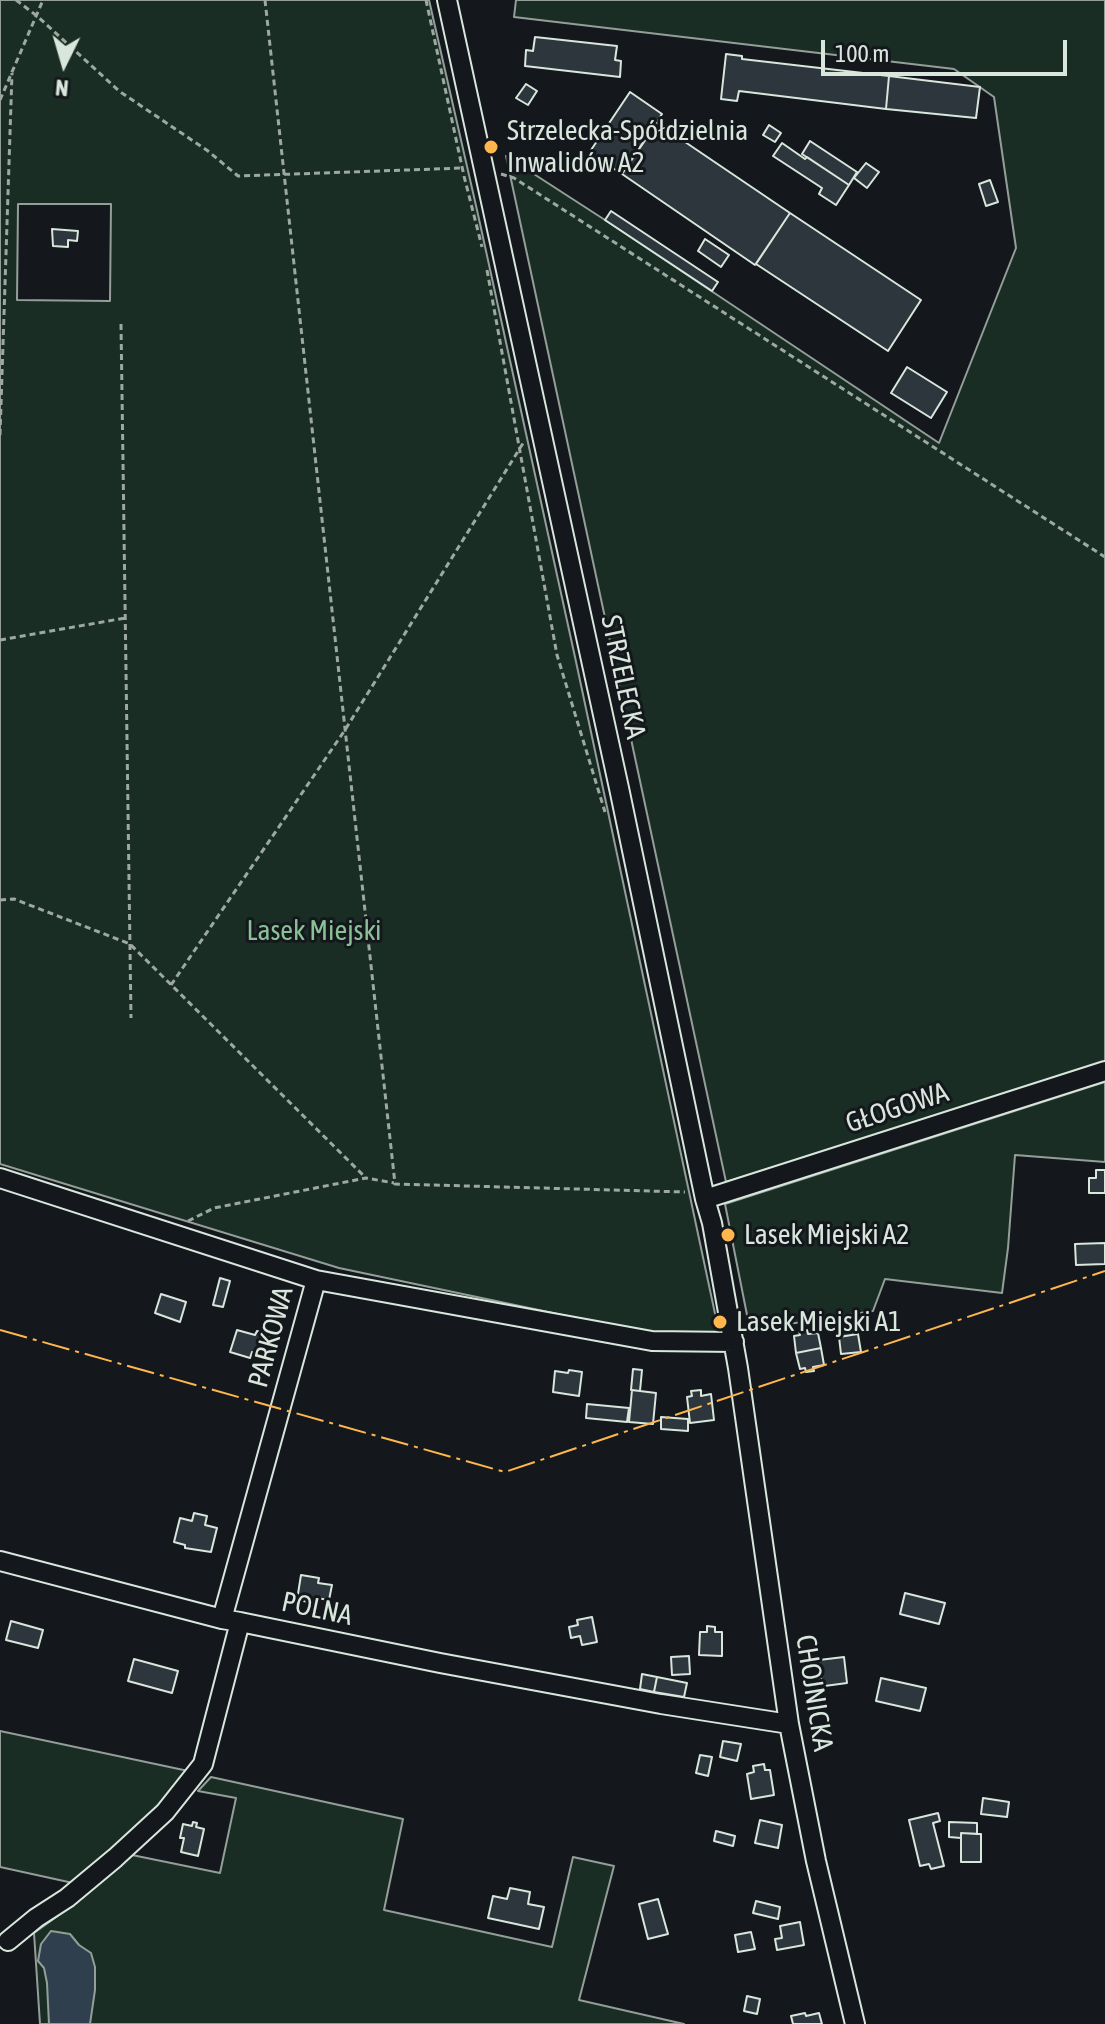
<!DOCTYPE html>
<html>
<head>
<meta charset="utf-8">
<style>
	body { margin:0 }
	#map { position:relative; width:1105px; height:2024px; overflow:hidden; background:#14181c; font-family:"Asap Condensed",sans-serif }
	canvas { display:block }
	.north { position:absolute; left:24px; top:24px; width:80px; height:80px; -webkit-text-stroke:6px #14181c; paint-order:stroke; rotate:185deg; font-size:22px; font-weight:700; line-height:32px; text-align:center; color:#d8e6dc }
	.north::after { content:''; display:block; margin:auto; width:28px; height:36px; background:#d8e6dc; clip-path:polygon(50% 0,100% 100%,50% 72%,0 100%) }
	.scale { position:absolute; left:821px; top:40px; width:246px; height:36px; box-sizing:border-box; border:4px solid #d8e6dc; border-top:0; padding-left:10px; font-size:24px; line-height:28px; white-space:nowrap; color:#d8e6dc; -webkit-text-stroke:6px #14181c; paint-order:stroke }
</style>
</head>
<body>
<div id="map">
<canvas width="1105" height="2024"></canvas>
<div class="north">N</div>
<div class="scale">100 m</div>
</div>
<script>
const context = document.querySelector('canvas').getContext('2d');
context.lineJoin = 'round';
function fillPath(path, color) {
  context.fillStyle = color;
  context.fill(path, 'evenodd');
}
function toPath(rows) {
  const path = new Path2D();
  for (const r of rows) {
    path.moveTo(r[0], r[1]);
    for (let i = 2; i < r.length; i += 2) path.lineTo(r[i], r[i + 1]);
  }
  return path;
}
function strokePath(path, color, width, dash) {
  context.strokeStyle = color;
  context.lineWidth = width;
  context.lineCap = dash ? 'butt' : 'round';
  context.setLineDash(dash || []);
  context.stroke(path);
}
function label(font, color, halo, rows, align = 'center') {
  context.font = font + ' "Asap Condensed",sans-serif';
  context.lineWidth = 6;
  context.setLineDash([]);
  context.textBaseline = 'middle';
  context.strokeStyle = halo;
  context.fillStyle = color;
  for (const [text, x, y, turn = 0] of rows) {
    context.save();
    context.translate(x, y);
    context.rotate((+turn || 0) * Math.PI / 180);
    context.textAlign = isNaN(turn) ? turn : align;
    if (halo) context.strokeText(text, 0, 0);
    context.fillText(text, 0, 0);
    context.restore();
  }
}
const green = toPath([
	[0,0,429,0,477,210,575,657,720,1337,653,1334,339,1268,0,1164,0,0],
	[18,204,111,204,110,301,17,300,18,204],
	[516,0,1105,0,1105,1064,726,1182,506,156,605,220,939,443,1016,248,994,97,954,69,514,17,516,0],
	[1105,1082,1105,1162,1015,1155,1008,1248,1002,1293,885,1279,873,1311,750,1330,725,1204,1105,1082],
	[0,1731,193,1772,135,1831,73,1883,0,1867,0,1731],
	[211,1777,403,1819,384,1910,552,1947,573,1857,614,1866,579,2000,684,2024,40,2024,34,1933,70,1907,132,1855,220,1873,236,1798,198,1791,211,1777]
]);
fillPath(green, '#1a2d24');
strokePath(green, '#939e99', 2);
const water = toPath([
	[51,1931,70,1934,79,1945,91,1953,95,1967,95,1990,90,2024,49,2024,47,1983,44,1968,38,1961,41,1944,51,1931]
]);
fillPath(water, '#2f3f4d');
strokePath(water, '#939e99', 2);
const building = toPath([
	[535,37,617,46,615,60,621,61,620,77,525,66,526,50,533,51,535,37],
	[726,54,742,56,742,59,889,76,886,109,739,91,737,101,721,99,726,54],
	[889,76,980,87,976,118,886,109,889,76],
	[526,84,537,91,528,105,516,98,526,84],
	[630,92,662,114,622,174,589,153,630,92],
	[657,123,790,213,755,265,622,174,657,123],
	[769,125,781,133,775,142,763,135,769,125],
	[810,141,857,172,849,185,802,154,810,141],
	[782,143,805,159,807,157,849,185,836,205,819,194,822,188,773,156,782,143],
	[866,163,879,172,867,188,854,178,866,163],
	[990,180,998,202,986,206,979,184,990,180],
	[611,211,718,282,712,291,605,220,611,211],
	[790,213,921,300,888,351,756,264,790,213],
	[52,229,78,231,77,241,68,240,68,247,53,246,52,229],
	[705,239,729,255,721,267,698,251,705,239],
	[907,367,947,392,931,418,891,393,907,367],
	[1096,1170,1105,1170,1105,1193,1089,1193,1089,1178,1096,1178,1096,1170],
	[1105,1243,1105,1264,1076,1265,1075,1244,1105,1243],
	[220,1278,230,1281,223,1307,213,1305,220,1278],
	[161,1294,186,1302,180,1322,155,1313,161,1294],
	[857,1324,858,1334,839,1337,837,1326,857,1324],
	[237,1330,255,1335,257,1331,269,1335,263,1356,252,1352,250,1358,230,1352,237,1330],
	[807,1330,808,1334,818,1333,821,1348,796,1353,794,1336,800,1335,799,1331,807,1330],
	[858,1334,861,1352,841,1354,839,1337,858,1334],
	[821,1348,824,1365,813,1367,814,1371,806,1372,805,1368,800,1369,796,1353,821,1348],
	[633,1369,642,1370,640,1391,631,1390,633,1369],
	[569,1370,582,1372,579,1396,553,1392,555,1371,568,1373,569,1370],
	[632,1390,656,1393,653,1424,629,1422,632,1390],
	[701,1390,701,1396,711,1394,714,1420,690,1423,687,1397,692,1396,691,1391,701,1390],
	[587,1404,629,1408,627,1422,586,1418,587,1404],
	[661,1417,688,1419,688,1431,661,1429,661,1417],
	[194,1513,207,1516,205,1525,217,1528,211,1552,185,1548,185,1545,174,1542,180,1518,192,1521,194,1513],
	[301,1575,319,1578,318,1583,332,1585,329,1600,316,1598,315,1603,297,1600,301,1575],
	[905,1593,945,1603,939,1624,900,1614,905,1593],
	[592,1617,597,1642,582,1645,580,1636,571,1638,569,1627,578,1625,577,1620,592,1617],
	[11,1621,43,1630,38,1648,6,1640,11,1621],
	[707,1626,715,1627,715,1632,722,1632,722,1656,699,1655,700,1632,707,1632,707,1626],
	[689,1656,690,1674,672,1675,671,1657,689,1656],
	[844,1657,847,1683,817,1687,817,1680,821,1679,819,1660,844,1657],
	[134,1659,178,1671,172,1693,128,1681,134,1659],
	[642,1674,657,1677,654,1692,640,1689,642,1674],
	[657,1677,687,1683,684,1697,654,1692,657,1677],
	[881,1678,926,1688,920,1711,876,1701,881,1678],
	[723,1741,741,1744,737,1761,720,1757,723,1741],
	[700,1755,712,1757,708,1776,696,1773,700,1755],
	[764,1764,765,1770,770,1770,774,1795,751,1799,747,1774,754,1772,753,1766,764,1764],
	[983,1798,1009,1802,1007,1817,981,1814,983,1798],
	[938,1813,940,1821,933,1823,944,1866,931,1869,929,1864,920,1866,909,1820,938,1813],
	[760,1820,782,1825,778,1848,755,1843,760,1820],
	[193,1822,197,1823,196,1827,204,1829,198,1856,181,1852,184,1838,180,1838,183,1824,192,1826,193,1822],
	[949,1822,977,1823,977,1834,961,1833,961,1838,949,1837,949,1822],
	[716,1831,735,1836,733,1846,714,1841,716,1831],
	[961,1833,981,1834,981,1862,961,1862,961,1833],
	[510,1888,530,1892,528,1904,544,1907,539,1929,488,1918,493,1896,507,1899,510,1888],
	[658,1899,668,1934,648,1939,639,1904,658,1899],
	[756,1901,780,1907,778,1919,753,1913,756,1901],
	[800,1922,804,1945,777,1950,775,1939,782,1938,780,1926,800,1922],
	[751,1932,755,1949,738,1952,735,1935,751,1932],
	[747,1996,760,1999,757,2014,744,2011,747,1996],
	[805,2013,806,2016,819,2013,822,2024,793,2024,791,2016,805,2013]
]);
fillPath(building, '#2c363c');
strokePath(building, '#d8e6dc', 2);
const minor = toPath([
	[447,0,619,788,705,1199,712,1223,738,1368,789,1724,816,1861,855,2024],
	[0,1178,316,1280,222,1619,240,1622],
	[705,1199,1105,1071],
	[316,1280,652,1341,734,1342],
	[0,1561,222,1619],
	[8,1941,36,1918,67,1898,115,1858,165,1812,203,1764,240,1622,440,1663,661,1704,789,1724]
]);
strokePath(minor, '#d8e6dc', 22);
strokePath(toPath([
	[16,0,37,16,119,91,208,151,238,176,463,168],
	[265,0,395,1184,685,1192],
	[426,0,464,176,482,247],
	[0,100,43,0],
	[501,174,514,178,1105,557],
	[487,270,557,655,605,812],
	[121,324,131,1018],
	[0,435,12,73],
	[0,640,125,618],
	[0,900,14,899,130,944,366,1178],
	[171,985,345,730,525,440],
	[188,1221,214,1208,366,1178,394,1183]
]), '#9da8a2', 3, [6, 4]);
strokePath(minor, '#14181c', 18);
strokePath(toPath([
	[0,1330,505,1472,1105,1271]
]), '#ffb74d', 2, [28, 6, 4, 6]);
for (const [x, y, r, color] of [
	[491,147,8,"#ffb74d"],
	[728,1235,8,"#ffb74d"],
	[720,1322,8,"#ffb74d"]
]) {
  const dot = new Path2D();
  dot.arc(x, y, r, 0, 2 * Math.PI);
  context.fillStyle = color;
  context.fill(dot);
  strokePath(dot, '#14181c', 3);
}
label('28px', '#d8e6dc', '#14181c', [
	["Strzelecka-Spółdzielnia",507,131],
	["Inwalidów A2",507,163],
	["Lasek Miejski A2",744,1235],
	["Lasek Miejski A1",736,1322]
], 'left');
label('28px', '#d8e6dc', '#14181c', [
	["STRZELECKA",623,677,78],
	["GŁOGOWA",897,1108,-18],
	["PARKOWA",271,1337,-75],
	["POLNA",317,1609,12],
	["CHOJNICKA",814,1693,81]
]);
label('28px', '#8ac095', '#14181c', [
	["Lasek Miejski",314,931]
]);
</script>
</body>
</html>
